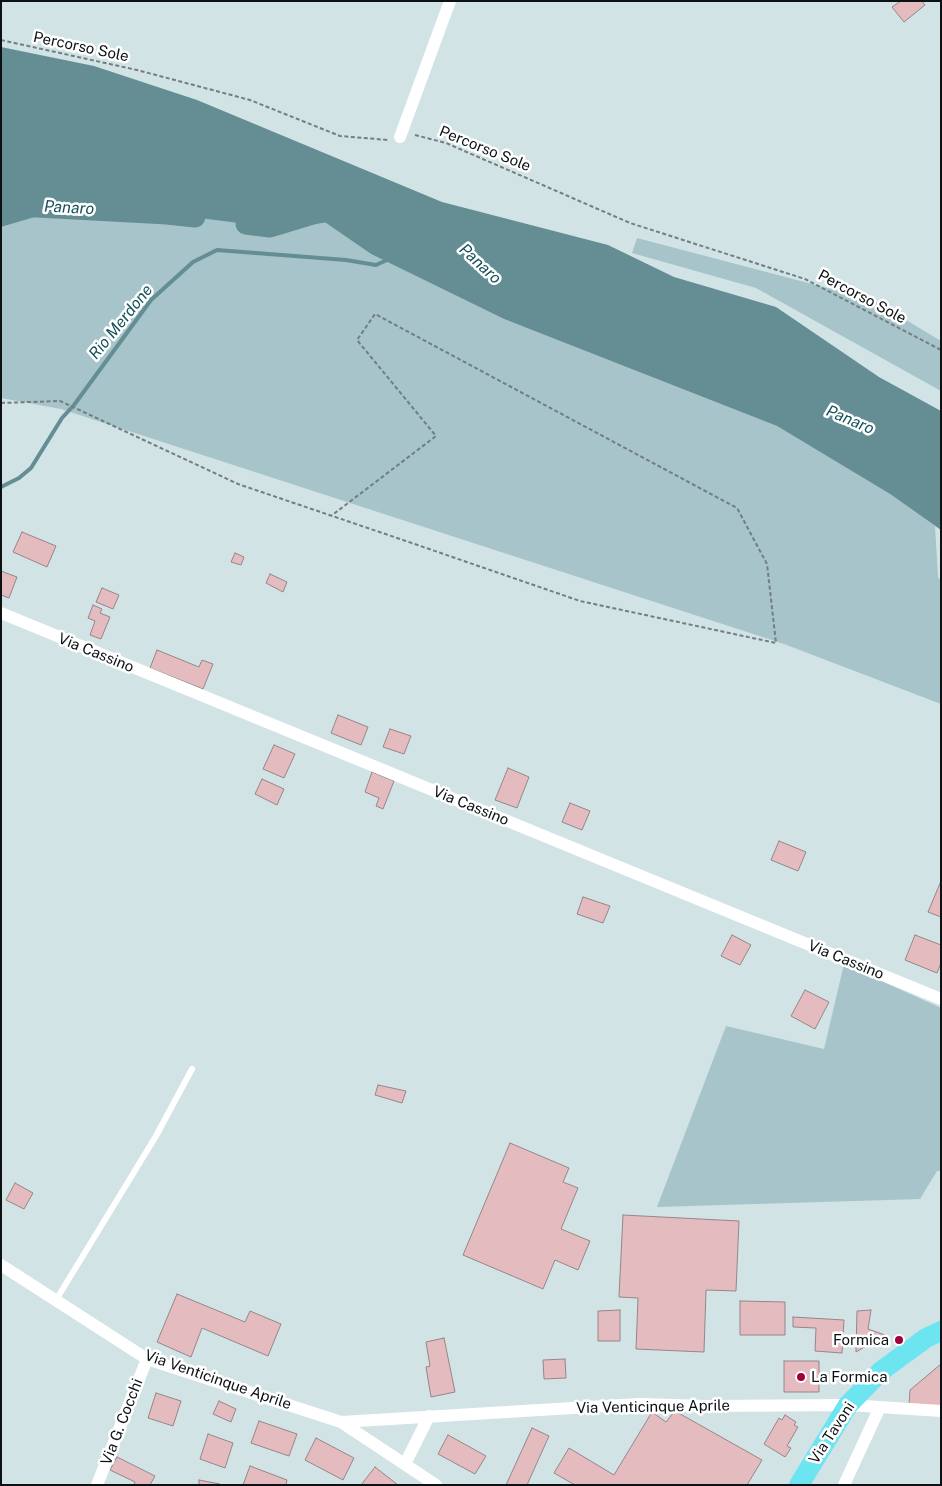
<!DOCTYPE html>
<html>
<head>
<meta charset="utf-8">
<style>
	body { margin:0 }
	#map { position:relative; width:942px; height:1486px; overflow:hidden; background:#d1e3e5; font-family:"Public Sans",sans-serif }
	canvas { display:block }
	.frame { position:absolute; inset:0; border:2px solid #0c1213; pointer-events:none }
</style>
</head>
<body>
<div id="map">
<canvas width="942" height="1486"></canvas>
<div class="frame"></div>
</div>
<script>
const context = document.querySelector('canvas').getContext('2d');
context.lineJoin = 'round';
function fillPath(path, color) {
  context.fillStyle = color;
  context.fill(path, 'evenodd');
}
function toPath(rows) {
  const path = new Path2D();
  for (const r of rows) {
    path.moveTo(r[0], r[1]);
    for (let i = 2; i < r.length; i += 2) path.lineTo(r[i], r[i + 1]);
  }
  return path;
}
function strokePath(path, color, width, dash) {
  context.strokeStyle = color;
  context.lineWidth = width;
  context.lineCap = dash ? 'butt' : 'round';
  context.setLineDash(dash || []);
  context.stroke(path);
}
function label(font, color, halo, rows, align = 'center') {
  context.font = font + ' "Public Sans",sans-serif';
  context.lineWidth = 5;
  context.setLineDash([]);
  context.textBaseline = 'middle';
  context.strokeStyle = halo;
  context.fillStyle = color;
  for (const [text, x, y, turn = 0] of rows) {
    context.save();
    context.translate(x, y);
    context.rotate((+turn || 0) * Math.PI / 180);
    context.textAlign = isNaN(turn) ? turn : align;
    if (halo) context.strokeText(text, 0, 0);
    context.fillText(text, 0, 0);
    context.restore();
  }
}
fillPath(toPath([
	[82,202,270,227,313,214,371,254,504,319,777,426,890,494,935,526,938,577,941,581,941,704,784,644,61,409,1,398,1,227],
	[637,238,873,300,941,341,941,391,756,288,632,253],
	[844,964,941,1008,941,1171,937,1171,920,1199,657,1207,726,1026,824,1049]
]), '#a6c4c9');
fillPath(toPath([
	[1,47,94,66,197,100,442,202,608,245,674,277,776,307,879,377,941,411,941,530,890,494,777,426,504,319,371,254,313,214,270,227,82,203,1,227]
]), '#648e94');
strokePath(toPath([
	[1,487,19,478,31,468,62,418,74,405,151,300,193,262,217,250,346,260,376,265,389,259]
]), '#648e94', 4);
strokePath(toPath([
	[1,205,167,214,195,217],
	[246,224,270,227,313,214,342,209]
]), '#648e94', 21);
const building = toPath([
	[901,1,922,1,925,5,904,22,892,7,901,1],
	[22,532,56,546,47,567,13,552,22,532],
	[235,553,244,557,241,565,231,562,235,553],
	[1,571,17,577,9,598,1,595,1,571],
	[270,574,287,582,283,592,266,583,270,574],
	[102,588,119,595,113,609,96,602,102,588],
	[93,605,102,609,100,613,110,617,101,639,90,635,95,621,88,618,93,605],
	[157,650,199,667,202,660,213,664,203,689,150,668,157,650],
	[338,715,368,727,361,745,331,733,338,715],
	[390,729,411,736,404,754,383,747,390,729],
	[274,745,295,754,284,778,263,769,274,745],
	[508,768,529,777,517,808,495,800,508,768],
	[372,772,394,781,383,809,376,806,379,798,365,792,372,772],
	[262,779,284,789,277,805,255,794,262,779],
	[570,803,590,811,582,830,562,822,570,803],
	[779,841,806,852,798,871,771,860,779,841],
	[941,881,941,917,928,912,941,881],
	[583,897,610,906,603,923,577,914,583,897],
	[732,935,751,945,740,965,721,956,732,935],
	[915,935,941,945,941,963,937,973,905,960,915,935],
	[805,990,829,1002,815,1029,791,1016,805,990],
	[378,1085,406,1091,402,1103,375,1095,378,1085],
	[510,1143,569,1168,563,1182,578,1188,561,1229,590,1241,578,1270,555,1260,543,1289,463,1255,510,1143],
	[15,1183,33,1193,24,1209,6,1200,15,1183],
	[623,1215,739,1221,736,1291,706,1290,704,1352,636,1349,638,1298,619,1297,623,1215],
	[177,1294,245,1322,250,1311,281,1324,268,1356,202,1328,191,1357,157,1342,177,1294],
	[740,1301,785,1302,785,1335,740,1335,740,1301],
	[620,1310,620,1341,598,1341,598,1311,620,1310],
	[871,1310,868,1329,885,1335,856,1352,857,1311,871,1310],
	[793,1317,844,1320,842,1353,815,1351,816,1328,793,1327,793,1317],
	[444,1338,455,1392,431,1397,426,1367,430,1366,426,1342,444,1338],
	[565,1359,566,1378,544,1379,543,1360,565,1359],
	[784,1361,819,1361,819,1392,784,1392,784,1361],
	[941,1364,941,1407,909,1405,910,1390,941,1364],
	[156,1393,181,1401,173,1426,148,1418,156,1393],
	[219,1401,236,1409,231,1422,213,1414,219,1401],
	[675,1411,762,1460,747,1485,575,1485,554,1473,569,1448,614,1475,652,1412,666,1422,675,1411],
	[785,1415,796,1422,794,1425,798,1427,787,1446,791,1448,785,1457,764,1444,779,1418,782,1420,785,1415],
	[259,1421,297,1434,289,1456,251,1443,259,1421],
	[532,1428,549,1436,527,1485,506,1485,532,1428],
	[208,1434,233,1443,225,1468,200,1459,208,1434],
	[448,1435,486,1456,475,1474,438,1454,448,1435],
	[316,1438,354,1458,343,1480,305,1460,316,1438],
	[117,1457,155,1476,150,1485,134,1485,135,1482,110,1470,117,1457],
	[250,1466,287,1480,286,1485,243,1485,250,1466],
	[375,1467,398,1485,361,1485,375,1467],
	[199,1480,220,1484,219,1485,199,1485,199,1480]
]);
fillPath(building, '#e4bbbf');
strokePath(building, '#958687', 1);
strokePath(toPath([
	[1,40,137,70,250,100,340,136,388,140],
	[415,135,446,143,630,223,805,279,941,350],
	[1,403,60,401,238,484,403,540,580,601,776,643,767,564,737,508,375,314,357,340,436,436,331,516]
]), '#727e80', 2, [4, 2.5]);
strokePath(toPath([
	[56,1300,156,1136,192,1069]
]), '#fff', 6);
strokePath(toPath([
	[400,137,450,1],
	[1,613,941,999],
	[1,1265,147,1359,341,1422,639,1404,706,1406,848,1405,941,1411],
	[341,1422,436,1485],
	[405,1464,429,1416],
	[97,1485,147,1359],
	[844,1485,880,1407]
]), '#fff', 12);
strokePath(toPath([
	[799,1485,848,1405,881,1371,926,1338,941,1331]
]), '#6de5f1', 20);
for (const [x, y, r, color] of [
	[899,1340,5,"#a0013a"],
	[801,1377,5,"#a0013a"]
]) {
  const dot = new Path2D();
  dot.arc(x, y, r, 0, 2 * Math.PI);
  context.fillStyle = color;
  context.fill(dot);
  strokePath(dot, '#fff', 2);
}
label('15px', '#0c1213', '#fff', [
	["Percorso Sole",81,47,12],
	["Percorso Sole",485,149,22],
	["Percorso Sole",862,297,28],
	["Via Cassino",96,653,22],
	["Via Cassino",471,806,22],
	["Via Cassino",846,960,22],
	["Via Venticinque Aprile",218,1380,19],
	["Via Venticinque Aprile",653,1407,-1],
	["Via G. Cocchi",122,1422,-69],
	["Via Tavoni",832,1433,-57]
]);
label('15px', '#0c1213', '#fff', [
	["Formica",889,1340],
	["La Formica",811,1377,"left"]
], 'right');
label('italic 16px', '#15535b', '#fff', [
	["Panaro",69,208,3],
	["Panaro",480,264,43],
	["Rio Merdone",121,322,-51],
	["Panaro",850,420,23]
]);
</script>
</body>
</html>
